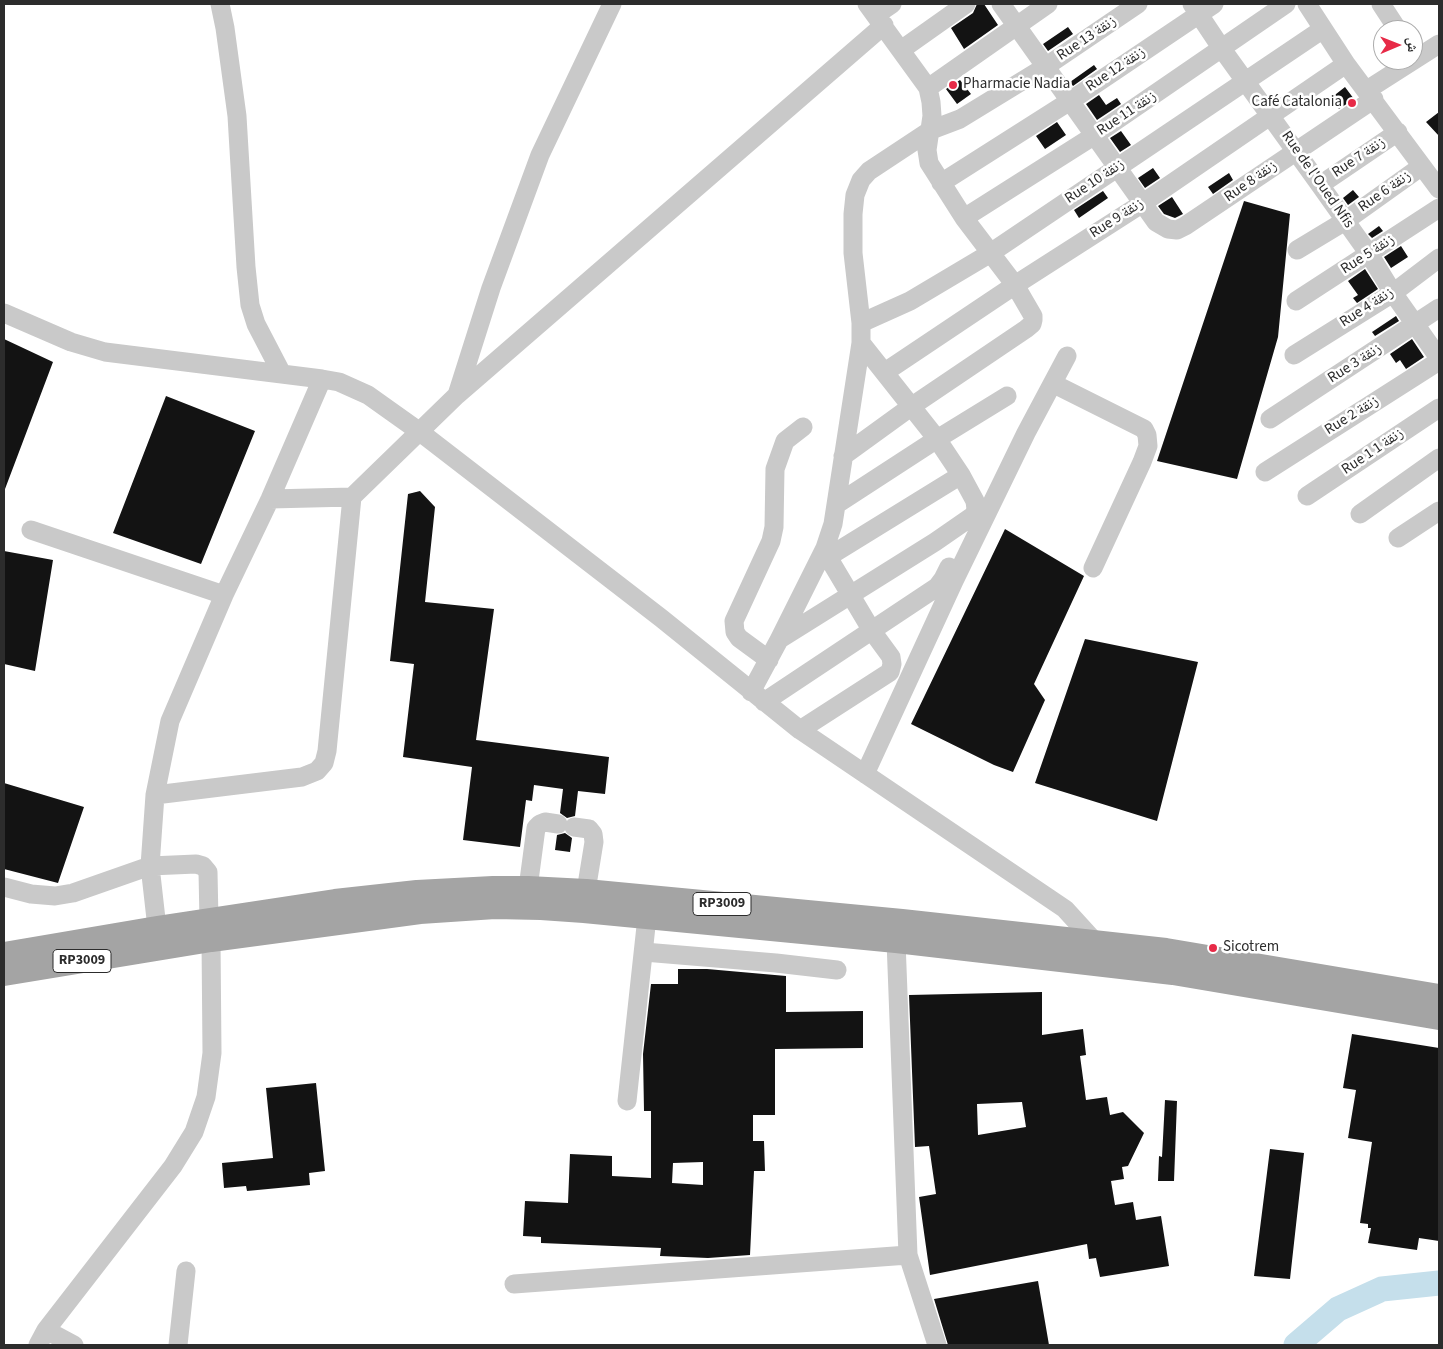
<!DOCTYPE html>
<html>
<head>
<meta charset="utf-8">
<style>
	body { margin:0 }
	#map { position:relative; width:1443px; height:1349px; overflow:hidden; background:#fff; font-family:"Source Sans 3","Noto Naskh Arabic",sans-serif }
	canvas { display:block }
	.frame { position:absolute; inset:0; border:5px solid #2c2c2c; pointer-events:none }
	.north { position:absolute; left:1373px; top:20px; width:50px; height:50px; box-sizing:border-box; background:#fff; border:1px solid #ababab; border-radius:50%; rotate:89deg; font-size:14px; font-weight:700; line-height:20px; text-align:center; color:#2c2c2c }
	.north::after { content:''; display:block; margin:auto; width:18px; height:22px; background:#e72a47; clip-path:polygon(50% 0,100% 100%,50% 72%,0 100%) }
</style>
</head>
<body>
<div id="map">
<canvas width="1443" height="1349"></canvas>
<div class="frame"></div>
<div class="north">ش</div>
</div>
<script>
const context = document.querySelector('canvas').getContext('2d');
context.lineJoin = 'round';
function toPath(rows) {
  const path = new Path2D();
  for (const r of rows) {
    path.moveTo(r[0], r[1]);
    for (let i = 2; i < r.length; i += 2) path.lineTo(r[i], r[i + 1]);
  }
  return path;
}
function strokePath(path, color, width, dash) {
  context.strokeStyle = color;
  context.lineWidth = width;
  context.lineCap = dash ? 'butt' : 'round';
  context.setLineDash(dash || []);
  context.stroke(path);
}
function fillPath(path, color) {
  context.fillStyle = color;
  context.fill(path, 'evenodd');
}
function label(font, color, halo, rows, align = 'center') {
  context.font = font + ' "Source Sans 3","Noto Naskh Arabic",sans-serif';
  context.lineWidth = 5;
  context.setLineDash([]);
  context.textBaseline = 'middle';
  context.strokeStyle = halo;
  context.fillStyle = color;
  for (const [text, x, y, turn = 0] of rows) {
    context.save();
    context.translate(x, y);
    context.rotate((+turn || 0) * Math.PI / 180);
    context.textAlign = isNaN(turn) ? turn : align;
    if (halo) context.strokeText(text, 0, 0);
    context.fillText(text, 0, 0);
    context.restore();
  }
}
strokePath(toPath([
	[1296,1345,1338,1309,1382,1289,1439,1283]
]), '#c5dfeb', 25);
fillPath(toPath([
	[977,4,984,4,998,25,964,49,951,28,973,13],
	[1068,27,1073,34,1048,51,1043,44],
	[1094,65,1097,69,1073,86,1070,82],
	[960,80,971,94,957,104,946,89],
	[1345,87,1354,99,1339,109,1331,98],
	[1099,95,1106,105,1117,98,1121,104,1097,120,1086,104],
	[1439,112,1439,136,1426,122],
	[1057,122,1066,135,1045,149,1036,136],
	[1121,131,1131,145,1120,152,1110,138],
	[1153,168,1160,178,1145,188,1138,178],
	[1229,173,1233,180,1213,194,1208,187],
	[1353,190,1359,197,1348,205,1343,198],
	[1103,191,1108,198,1079,218,1074,210],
	[1172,197,1183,214,1175,218,1164,214,1158,206],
	[1244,201,1290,214,1278,337,1237,479,1157,461],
	[1379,226,1383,231,1372,238,1368,234],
	[1401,246,1408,257,1391,268,1384,257],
	[1365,269,1378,289,1357,303,1353,298,1358,295,1348,281],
	[1396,316,1399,321,1375,336,1372,332],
	[4,339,53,362,5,489,4,488],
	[1412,339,1424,357,1406,369,1400,360,1396,363,1390,354],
	[166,396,255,431,201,564,113,533],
	[420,491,435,507,425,602,494,609,476,740,609,757,605,794,578,791,575,816,567,818,560,813,563,789,534,785,532,801,526,800,520,847,463,840,472,767,403,757,414,664,390,661,408,494],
	[1005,529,1084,576,1034,684,1045,700,1013,772,994,765,911,724],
	[4,551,53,560,35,671,4,664],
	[1085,639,1198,662,1157,821,1035,783],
	[4,783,84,807,58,883,4,869],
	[565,833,572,838,570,852,555,850,557,835],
	[678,969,707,969,786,976,786,1012,863,1011,863,1048,775,1049,775,1115,753,1115,753,1141,764,1141,765,1171,754,1171,750,1255,708,1258,660,1256,661,1248,541,1243,541,1237,523,1236,525,1201,568,1203,570,1154,612,1156,612,1176,651,1178,651,1111,644,1111,643,1054,651,984,678,984],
	[703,1162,703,1185,672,1183,673,1163],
	[1042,992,1042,1035,1083,1029,1086,1055,1080,1056,1086,1100,1107,1097,1110,1115,1123,1112,1144,1133,1128,1166,1122,1167,1124,1179,1111,1181,1115,1205,1133,1202,1136,1220,1161,1216,1169,1266,1100,1277,1096,1258,1089,1259,1087,1244,930,1275,919,1197,936,1194,929,1146,915,1147,909,995],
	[1022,1102,1026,1127,978,1135,977,1104],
	[1352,1034,1439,1048,1439,1241,1419,1238,1417,1250,1368,1243,1371,1228,1368,1228,1368,1224,1360,1223,1372,1142,1348,1138,1356,1090,1343,1088],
	[316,1083,325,1171,309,1173,310,1185,247,1191,246,1186,224,1188,222,1163,273,1158,266,1088],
	[1165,1100,1177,1101,1174,1181,1158,1181,1159,1156,1162,1157],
	[1270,1149,1304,1153,1290,1279,1254,1276],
	[1038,1281,1049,1345,948,1345,934,1299]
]), '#131313');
strokePath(toPath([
	[220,4,225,28,237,116,246,267,250,305,256,324,282,374],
	[1001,4,1156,222,1168,229,1177,230,1185,226,1374,99],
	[1192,4,1222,49,1320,185,1369,254,1393,293,1439,358],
	[1307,4,1346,64,1439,189],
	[1381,4,1398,30],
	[876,15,892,4],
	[901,50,966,4],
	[928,88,1048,4],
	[1367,90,1439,44],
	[941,183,1070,101,1214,4],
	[1320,185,1398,132],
	[964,218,1095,135,1286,4],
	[1297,250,1345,221,1422,166],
	[1296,301,1439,208],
	[4,313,71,342,105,352,322,379,339,382,368,395,420,432,661,618,800,730,1065,909,1096,943,1099,949],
	[861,323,910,301,989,254,1323,29],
	[1294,355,1393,293,1439,258],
	[885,372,1015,285,1143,203,1346,64],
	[1054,384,1144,429,1147,435,1148,446,1142,462,1093,568],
	[457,395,491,288,540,155,612,4],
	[1270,419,1439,308],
	[843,456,912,406,1026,329,1032,324,1033,320,1033,316,1015,285,964,218,929,163,927,150,932,116,931,102,928,88,867,4],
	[1265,472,1439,361],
	[1307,496,1439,408],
	[270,499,352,497],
	[837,504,937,439,1007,396],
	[1360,514,1439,458],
	[31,530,224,595],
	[1398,538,1439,511],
	[828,557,961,475],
	[780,639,935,542,974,515,976,509,975,501,961,475,937,439,861,343],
	[769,660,739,638,735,632,734,621,771,541,774,527,775,469,785,441,803,427],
	[751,692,779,640,825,548,833,524,861,343,861,323,853,253,853,214,855,195,861,180,869,171,931,130,960,119,1045,67,1138,4],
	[764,702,937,587,943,579,949,567],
	[800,730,890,672,892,664,891,657,872,631,828,557,825,548],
	[865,774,954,581,1026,433,1067,356],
	[155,795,302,777,317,771,324,763,327,751,352,497,457,395,884,25],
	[574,827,589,829,593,834,594,842,586,891],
	[4,887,31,894,55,896,73,893,150,866,196,864,203,866,208,872,209,920],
	[528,888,536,828,540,824,545,822,558,824],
	[157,928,150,866,155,795,170,721,224,595,270,499,322,379],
	[644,952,776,963,837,970],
	[627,1101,647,917],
	[908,1255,937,1345],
	[514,1284,908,1255,896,941],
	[46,1330,74,1345],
	[38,1345,46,1330,173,1166,194,1132,206,1097,212,1053,211,940],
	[178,1345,186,1271]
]), '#c9c9c9', 19);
strokePath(toPath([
	[4,954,157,928,335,901,417,892,493,888,528,888,586,891,902,921,1166,950,1439,996],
	[4,974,211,940,420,912,495,907,541,908,584,911,896,941,1173,973,1439,1018]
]), '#a4a4a4', 24);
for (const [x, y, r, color] of [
	[953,85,5,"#e72a47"],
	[1352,103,5,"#e72a47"],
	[1213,948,5,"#e72a47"]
]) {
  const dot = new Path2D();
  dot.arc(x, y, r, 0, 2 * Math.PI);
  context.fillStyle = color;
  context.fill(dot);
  strokePath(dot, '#fff', 2);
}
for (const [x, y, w] of [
	[722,904,58],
	[82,961,58]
]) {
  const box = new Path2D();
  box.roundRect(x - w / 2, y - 11.5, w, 23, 4);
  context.fillStyle = '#fff';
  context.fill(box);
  strokePath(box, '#2c2c2c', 1);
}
label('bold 14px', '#2c2c2c', null, [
	["RP3009",722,904],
	["RP3009",82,961]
]);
label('15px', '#2c2c2c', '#fff', [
	["Rue 13 زنقة",1087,39,-34],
	["Rue 12 زنقة",1116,70,-34],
	["Rue 11 زنقة",1127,114,-34],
	["Rue 7 زنقة",1359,158,-34],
	["Rue de l'Oued Nfis",1317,180,55],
	["Rue 10 زنقة",1095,182,-34],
	["Rue 8 زنقة",1251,182,-35],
	["Rue 6 زنقة",1385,192,-35],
	["Rue 9 زنقة",1117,219,-33],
	["Rue 5 زنقة",1368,255,-33],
	["Rue 4 زنقة",1367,308,-33],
	["Rue 3 زنقة",1355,364,-33],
	["Rue 2 زنقة",1352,416,-32],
	["Rue 1 زنقة 1",1373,452,-34]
]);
label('15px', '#2c2c2c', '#fff', [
	["Pharmacie Nadia",963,85],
	["Café Catalonia",1342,103,"right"],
	["Sicotrem",1223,948]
], 'left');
</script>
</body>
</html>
